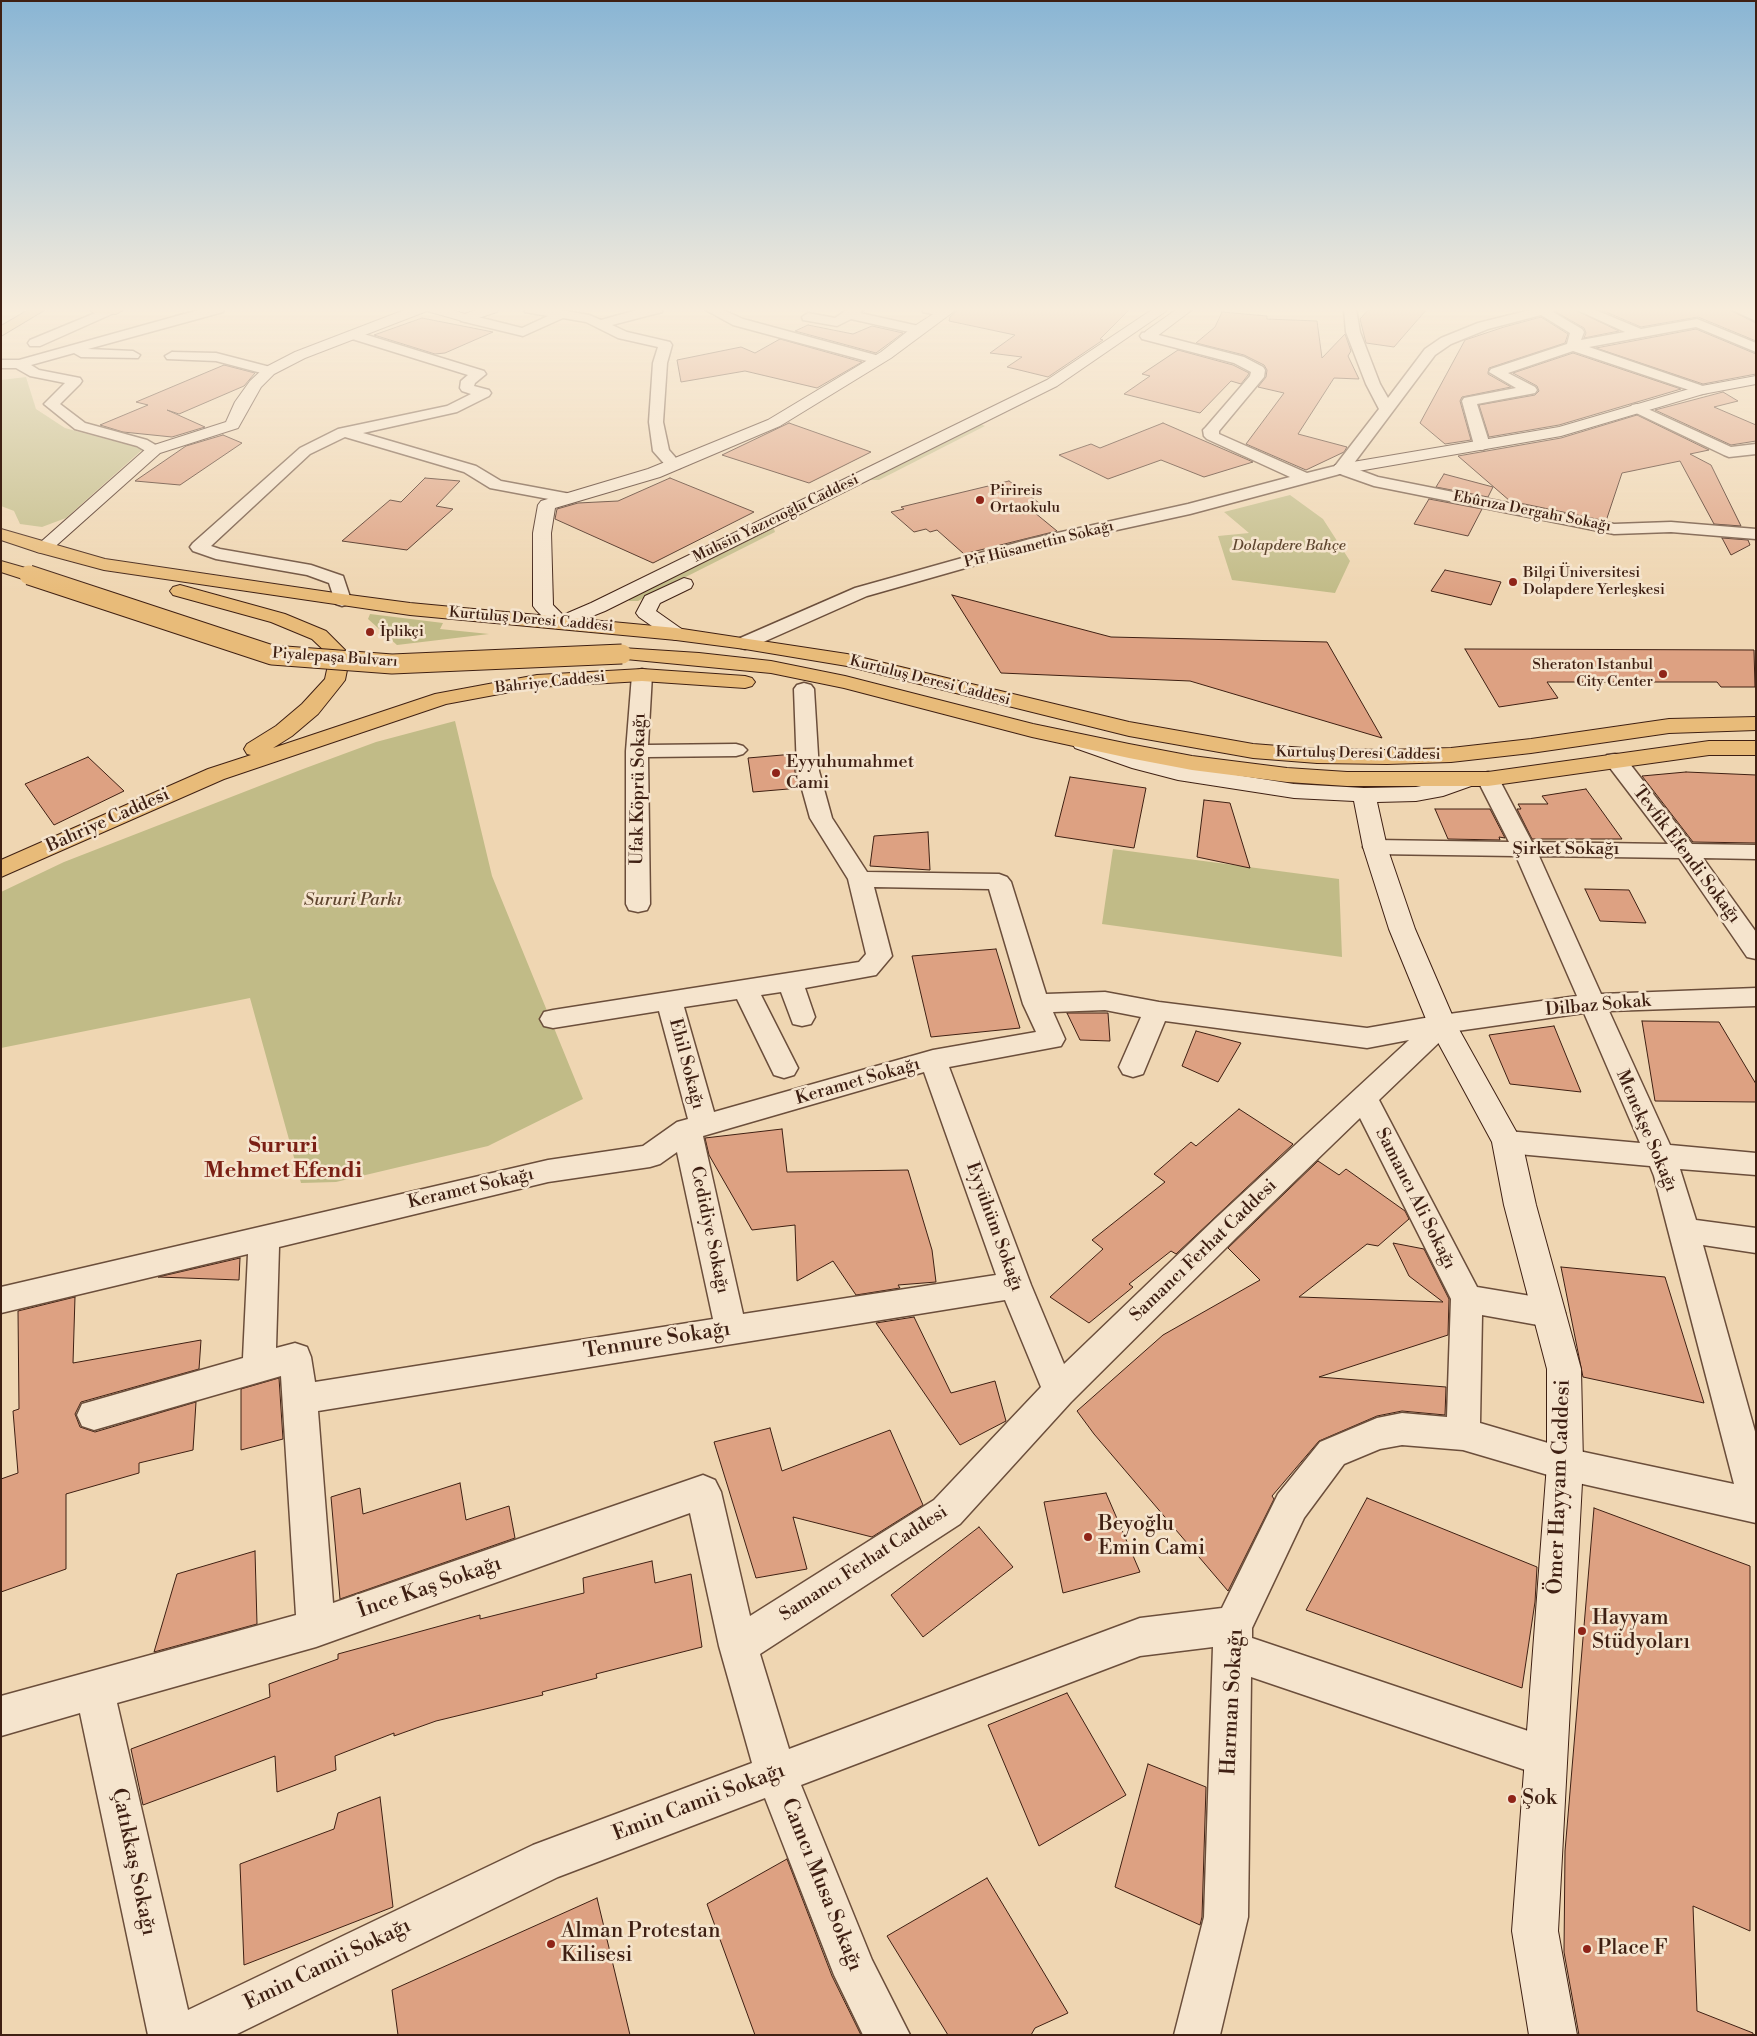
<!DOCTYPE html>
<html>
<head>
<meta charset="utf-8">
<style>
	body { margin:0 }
	#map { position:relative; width:1757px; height:2036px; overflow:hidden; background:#efd6b2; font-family:"Libre Bodoni",serif }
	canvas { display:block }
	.frame { position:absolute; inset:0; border:2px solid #3f2013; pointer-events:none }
</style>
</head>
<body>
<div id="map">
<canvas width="1757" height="2036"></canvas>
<div class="frame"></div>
</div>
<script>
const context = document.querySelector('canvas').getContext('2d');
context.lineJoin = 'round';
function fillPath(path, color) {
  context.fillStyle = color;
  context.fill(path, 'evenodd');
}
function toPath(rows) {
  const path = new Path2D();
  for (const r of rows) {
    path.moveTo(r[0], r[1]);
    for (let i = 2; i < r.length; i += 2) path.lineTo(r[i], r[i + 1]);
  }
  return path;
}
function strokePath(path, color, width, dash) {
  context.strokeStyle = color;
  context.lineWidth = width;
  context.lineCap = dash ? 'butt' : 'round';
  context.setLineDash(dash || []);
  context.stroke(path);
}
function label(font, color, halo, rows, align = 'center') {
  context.font = font + ' "Libre Bodoni",serif';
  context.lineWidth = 5;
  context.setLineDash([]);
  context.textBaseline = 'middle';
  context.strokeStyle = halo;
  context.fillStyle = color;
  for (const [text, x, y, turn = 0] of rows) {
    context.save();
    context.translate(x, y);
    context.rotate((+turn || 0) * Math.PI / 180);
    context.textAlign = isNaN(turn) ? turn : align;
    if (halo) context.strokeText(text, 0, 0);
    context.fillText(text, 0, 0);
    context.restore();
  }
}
fillPath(toPath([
	[26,377,36,409,65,428,143,449,66,518,42,527,20,524,14,511,1,506,1,380],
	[978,423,985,426,879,480,871,480,870,477],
	[1290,495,1323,519,1350,561,1335,593,1232,580,1218,536,1249,533,1224,512],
	[768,528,774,529,775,532,638,601,629,601,629,597],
	[370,614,443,623,440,629,489,634,397,645,368,619],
	[455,721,492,876,583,1099,488,1146,336,1182,301,1183,250,998,1,1048,1,892,64,862,303,769,376,742],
	[1113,849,1339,879,1342,957,1102,924]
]), '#c1bb87');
const building = toPath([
	[959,309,1130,309,1100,339,1103,340,1048,377,1007,367,1022,357,990,353,1015,335,949,321,950,317,959,309],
	[1369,309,1427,309,1394,347,1366,343,1360,319,1369,309],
	[1559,309,1573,309,1619,331,1584,338,1586,333,1584,328,1556,312,1559,309],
	[1599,309,1728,309,1756,323,1756,341,1698,317,1641,327,1599,309],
	[1222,312,1267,316,1267,319,1317,321,1322,358,1345,334,1351,351,1348,356,1359,379,1334,378,1298,434,1347,447,1344,452,1306,470,1246,444,1284,393,1258,387,1266,377,1267,370,1264,365,1244,355,1196,343,1215,327,1222,312],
	[1541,317,1568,334,1565,343,1489,368,1488,374,1511,387,1462,397,1460,401,1471,440,1445,444,1420,423,1465,340,1504,327,1541,317],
	[422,318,493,332,445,353,435,354,374,335,422,318],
	[808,325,853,334,872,326,903,333,876,353,795,331,808,325],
	[1696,329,1756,354,1756,374,1703,384,1596,348,1696,329],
	[780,339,862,362,817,388,745,371,681,382,677,360,741,347,755,353,780,339],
	[1178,350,1233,365,1249,373,1248,375,1241,384,1231,381,1200,413,1124,394,1150,376,1142,374,1178,350],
	[1573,353,1681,389,1559,425,1489,437,1479,405,1535,395,1539,391,1537,386,1513,373,1573,353],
	[224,365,255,373,244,386,179,414,167,410,205,427,172,437,123,432,100,425,148,405,136,402,224,365],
	[1723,392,1738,401,1714,407,1756,425,1756,441,1731,445,1655,410,1723,392],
	[1637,415,1709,450,1690,454,1711,465,1741,526,1714,524,1680,461,1622,473,1606,521,1510,501,1458,456,1561,438,1637,415],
	[789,423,871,452,809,483,722,455,789,423],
	[1163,423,1253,462,1204,477,1161,460,1108,479,1059,455,1091,444,1100,448,1163,423],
	[223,435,242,443,180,485,135,481,186,446,223,435],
	[1444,474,1493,487,1488,497,1436,487,1444,474],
	[425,478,460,481,436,506,453,509,407,550,342,541,390,500,401,502,425,478],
	[670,478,754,512,653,563,555,519,557,509,578,503,618,501,670,478],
	[1009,481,1042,505,1029,508,1057,531,964,554,937,530,930,532,926,529,914,532,891,512,904,509,901,507,1009,481],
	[1429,499,1482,509,1468,536,1414,524,1429,499],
	[1722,538,1748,540,1750,545,1731,555,1722,538],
	[1445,570,1501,582,1491,605,1431,591,1445,570],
	[952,595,1111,637,1327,642,1382,738,1190,681,1001,673,952,595],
	[1465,649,1754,650,1755,687,1721,687,1717,682,1547,682,1558,698,1499,707,1465,649],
	[794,754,795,772,800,788,753,792,748,758,794,754],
	[88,757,124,791,54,825,25,784,88,757],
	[1686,772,1756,775,1756,843,1693,842,1642,776,1686,772],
	[1070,777,1146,788,1134,848,1055,836,1070,777],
	[1586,789,1622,839,1532,839,1517,809,1521,809,1518,804,1548,804,1542,796,1586,789],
	[1204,800,1230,803,1250,868,1197,857,1204,800],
	[1435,809,1490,809,1505,838,1499,837,1500,840,1448,839,1435,809],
	[928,832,930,870,870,866,874,836,928,832],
	[1585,889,1629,890,1646,923,1600,921,1585,889],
	[996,949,1020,1028,931,1037,912,956,996,949],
	[1067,1013,1108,1013,1110,1041,1080,1040,1067,1013],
	[1642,1021,1719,1022,1756,1084,1756,1102,1655,1101,1642,1021],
	[1554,1026,1581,1092,1510,1084,1489,1035,1554,1026],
	[1196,1031,1241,1043,1218,1082,1182,1066,1196,1031],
	[1239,1109,1293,1144,1176,1254,1171,1251,1129,1284,1133,1287,1089,1323,1050,1297,1103,1249,1092,1240,1165,1182,1154,1174,1191,1142,1196,1146,1239,1109],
	[782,1129,787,1172,908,1170,932,1250,936,1282,898,1285,900,1288,856,1295,833,1261,797,1281,795,1225,752,1230,709,1155,705,1138,782,1129],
	[1318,1161,1339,1175,1346,1169,1405,1211,1409,1219,1378,1246,1367,1244,1299,1297,1443,1302,1409,1276,1393,1243,1424,1249,1449,1299,1448,1335,1319,1377,1446,1387,1445,1415,1402,1411,1377,1416,1319,1441,1272,1496,1274,1499,1228,1591,1094,1434,1077,1411,1163,1335,1260,1280,1228,1248,1318,1161],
	[240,1258,239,1280,158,1277,240,1258],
	[1561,1267,1665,1277,1704,1403,1583,1377,1561,1267],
	[75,1297,73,1363,201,1340,199,1369,81,1402,75,1414,80,1427,95,1432,196,1402,193,1450,139,1463,139,1473,66,1494,66,1569,1,1592,1,1479,18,1473,13,1411,19,1409,18,1311,75,1297],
	[914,1317,951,1393,995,1381,1006,1421,960,1445,876,1323,914,1317],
	[279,1378,283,1439,241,1450,241,1389,279,1378],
	[770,1428,782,1471,890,1430,923,1505,872,1537,793,1517,807,1569,756,1578,714,1442,770,1428],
	[460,1483,466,1520,509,1506,515,1538,340,1599,331,1497,360,1488,363,1514,460,1483],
	[1106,1493,1140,1572,1063,1593,1044,1502,1106,1493],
	[1367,1498,1537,1567,1535,1602,1522,1688,1306,1610,1367,1498],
	[1594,1508,1750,1566,1750,1931,1693,1906,1697,2011,1753,2033,1753,2035,1579,2035,1564,1952,1565,1851,1594,1508],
	[979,1527,1013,1567,923,1637,891,1595,979,1527],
	[255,1551,257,1624,154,1652,177,1574,255,1551],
	[652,1561,655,1583,691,1574,702,1647,596,1674,597,1678,542,1692,543,1695,436,1721,394,1736,394,1733,335,1756,336,1770,277,1792,275,1756,143,1805,131,1749,270,1697,269,1684,338,1659,338,1654,480,1615,480,1619,584,1593,583,1578,652,1561],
	[1067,1693,1126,1795,1039,1846,988,1725,1067,1693],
	[1148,1764,1206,1787,1202,1917,1200,1925,1115,1887,1148,1764],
	[380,1797,393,1907,244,1965,240,1864,334,1829,338,1813,380,1797],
	[787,1859,832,1976,861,2035,755,2035,707,1904,787,1859],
	[987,1878,1068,2013,1035,2028,1031,2035,948,2035,887,1936,987,1878],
	[597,1898,630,2035,398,2035,392,1990,597,1898]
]);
fillPath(building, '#dda182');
strokePath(building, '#3f2013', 1);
const street = toPath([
	[105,309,123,309,40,346,30,346,28,343,30,340,105,309],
	[202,309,224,309,223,312,88,349,133,351,140,355,138,358,81,357,74,353,31,365,39,370,80,378,82,381,80,384,60,404,85,423,147,440,159,447,162,450,159,453,149,453,137,446,75,429,44,404,65,383,30,376,16,368,1,368,1,360,19,360,202,309],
	[524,309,556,309,589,315,601,320,640,309,663,309,662,312,612,325,627,332,670,342,672,345,667,363,663,422,669,450,682,465,680,468,668,468,653,451,649,422,653,363,658,347,618,338,586,322,563,318,523,336,461,321,460,318,466,314,522,328,548,316,525,312,524,309],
	[704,309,721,309,743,319,883,357,885,360,878,364,733,325,704,309],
	[848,309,864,309,860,313,923,327,925,330,918,334,851,319,837,326,803,320,802,317,808,313,835,318,848,309],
	[922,309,946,309,951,313,945,317,923,312,922,309],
	[1344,309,1356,309,1360,332,1380,384,1388,398,1425,349,1441,338,1478,323,1534,309,1557,309,1553,312,1582,329,1584,332,1581,340,1625,332,1575,309,1593,309,1641,329,1697,319,1756,343,1756,352,1696,327,1589,347,1706,387,1708,390,1706,393,1701,394,1573,351,1508,373,1535,387,1537,390,1535,393,1530,394,1477,404,1490,445,1487,448,1482,450,1477,448,1474,445,1462,401,1464,398,1516,388,1489,372,1491,369,1567,344,1570,333,1541,315,1488,329,1451,344,1435,355,1351,467,1378,477,1614,524,1671,522,1756,529,1756,539,1671,532,1614,534,1374,486,1340,474,1190,514,1039,547,867,596,752,647,745,649,738,647,735,643,738,639,855,588,1030,539,1188,504,1290,477,1207,439,1204,436,1203,430,1206,427,1250,376,1251,372,1234,363,1142,339,1140,336,1142,333,1147,332,1244,357,1263,367,1265,370,1264,377,1219,431,1219,434,1307,473,1335,466,1379,409,1366,384,1346,332,1344,309],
	[1730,309,1749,309,1756,312,1756,321,1730,309],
	[354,331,484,371,486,374,475,383,474,386,489,390,491,393,489,396,457,412,363,433,476,466,501,481,576,495,578,498,576,501,570,503,490,488,464,472,345,437,310,454,211,546,220,549,311,565,343,576,351,600,348,604,342,606,336,604,329,583,307,575,216,559,193,551,190,547,193,543,300,448,338,429,447,406,471,394,462,391,460,388,461,381,468,375,349,338,347,335,349,332,354,331],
	[172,352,216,353,274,368,276,371,269,375,216,361,167,359,165,356,172,352],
	[1637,404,1731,447,1756,444,1756,454,1729,457,1724,455,1632,411,1630,408,1632,405,1637,404],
	[642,669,649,671,652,675,648,745,736,744,743,746,747,750,743,754,736,756,648,757,650,904,647,910,638,912,629,910,626,904,626,751,632,675,635,671,642,669],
	[804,683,811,685,814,689,819,771,832,818,867,872,999,874,1007,877,1011,882,1046,994,1105,992,1159,1002,1367,1028,1442,1015,1577,996,1516,856,1375,854,1367,852,1363,847,1367,842,1375,840,1509,842,1477,779,1480,774,1488,772,1496,774,1499,779,1532,842,1668,844,1604,760,1607,755,1615,754,1623,755,1692,844,1756,845,1756,859,1703,858,1756,932,1756,959,1747,957,1679,858,1539,856,1601,994,1756,988,1756,1006,1609,1011,1670,1145,1756,1153,1756,1175,1680,1169,1696,1220,1756,1228,1756,1253,1703,1245,1756,1435,1756,1523,1565,1480,1463,1450,1402,1445,1380,1449,1344,1464,1304,1518,1252,1628,1252,1638,1546,1737,1560,1743,1566,1757,1560,1771,1546,1777,1251,1677,1248,1917,1220,2035,1174,2035,1204,1917,1213,1647,1140,1656,801,1785,872,1960,910,2035,863,2035,834,1975,765,1798,558,1877,235,2035,148,2035,80,1713,1,1736,1,1696,296,1615,281,1376,94,1430,82,1426,77,1415,82,1404,243,1358,248,1254,1,1313,1,1287,548,1160,643,1146,677,1122,688,1119,659,1011,553,1028,544,1026,540,1019,544,1012,553,1010,859,962,866,954,848,879,810,818,797,771,794,689,797,685,804,683],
	[874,887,989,889,1023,1004,1036,1032,933,1050,714,1112,684,1007,737,999,774,1075,784,1078,794,1075,798,1068,761,995,781,992,793,1024,802,1026,811,1024,815,1017,805,988,876,975,892,956,874,887],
	[1105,1010,1141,1017,1119,1067,1123,1074,1133,1077,1143,1074,1165,1021,1367,1048,1409,1040,1216,1218,1064,1364,1031,1285,949,1067,1061,1046,1065,1039,1053,1012,1105,1010],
	[1584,1013,1640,1143,1507,1131,1497,1134,1493,1142,1497,1150,1507,1153,1650,1166,1654,1176,1734,1484,1565,1448,1480,1423,1482,1315,1549,1327,1560,1323,1565,1313,1560,1303,1549,1299,1477,1287,1379,1100,1450,1032,1584,1013],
	[924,1072,996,1275,743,1314,703,1136,924,1072],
	[1360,1118,1451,1299,1447,1417,1402,1413,1377,1418,1320,1442,1278,1494,1222,1608,1140,1618,789,1749,760,1654,960,1524,1071,1402,1238,1236,1360,1118],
	[677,1152,713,1319,315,1382,311,1357,307,1347,295,1343,276,1348,279,1247,548,1182,650,1167,660,1164,677,1152],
	[1005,1300,1041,1387,934,1500,750,1616,721,1492,715,1480,703,1475,333,1603,318,1411,1005,1300],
	[690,1513,719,1646,752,1763,533,1845,188,2010,117,1703,316,1647,690,1513]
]);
const secondary = toPath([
	[407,309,449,309,465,314,478,309,498,309,497,312,466,322,427,311,305,358,274,374,261,387,238,428,160,453,49,552,43,553,37,552,34,548,148,447,226,422,235,402,250,381,264,368,295,352,407,309],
	[941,309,957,309,891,358,780,426,660,477,555,508,551,533,553,605,563,615,591,603,1047,380,1153,309,1169,309,1057,386,605,611,560,629,553,627,536,610,533,606,533,533,538,505,541,501,648,469,768,420,881,352,913,327,941,309],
	[1177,309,1193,309,1156,337,1146,337,1144,334,1146,331,1177,309],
	[1756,376,1756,384,1703,394,1561,436,1341,474,1335,473,1333,469,1335,465,1341,464,1559,427,1696,387,1756,376],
	[684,578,691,580,693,584,691,588,660,603,656,611,683,630,686,634,683,638,676,640,669,638,639,617,636,613,645,596,684,578],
	[1083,736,1148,758,1179,766,1294,784,1364,788,1416,787,1437,783,1466,773,1474,775,1477,780,1474,785,1443,796,1416,801,1377,802,1387,847,1415,929,1456,1024,1522,1142,1536,1205,1581,1369,1583,1464,1558,1931,1577,2035,1529,2035,1512,1931,1547,1464,1547,1369,1504,1205,1492,1142,1428,1024,1389,929,1363,847,1354,801,1294,798,1178,780,1132,768,1075,748,1072,743,1075,738,1083,736]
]);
const primary = toPath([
	[30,309,46,309,1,336,1,326,30,309],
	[88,309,122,309,123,310,116,314,94,313,88,309],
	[1,529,105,559,342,594,410,603,676,628,847,654,1129,722,1253,744,1317,749,1387,750,1451,748,1531,739,1669,719,1756,717,1756,730,1669,733,1531,753,1451,762,1387,764,1317,763,1253,758,1129,736,847,666,745,649,676,640,410,615,104,570,37,552,1,540,1,529],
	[1,561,36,571,38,575,36,579,29,581,1,572,1,561],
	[180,585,285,614,326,631,350,655,345,680,342,684,318,714,292,736,273,748,435,694,537,675,642,669,745,676,752,678,755,682,752,686,745,688,642,681,537,687,446,704,224,779,1,877,1,860,208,769,251,755,247,754,244,749,247,744,276,726,302,704,325,679,330,656,312,639,271,622,173,595,170,591,173,587,180,585],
	[622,648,699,653,771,661,845,676,1033,724,1129,744,1192,756,1287,768,1347,772,1488,772,1709,741,1756,741,1756,755,1709,755,1488,786,1347,786,1287,782,1192,770,1129,758,1032,737,844,688,771,673,615,658,612,654,615,650,622,648]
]);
strokePath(street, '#6b4e3b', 3);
strokePath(secondary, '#3f2013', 2);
strokePath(primary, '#3f2013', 2);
fillPath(street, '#f5e4cd');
fillPath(secondary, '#f5e4cd');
fillPath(primary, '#e8bb79');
const primaryBridge = toPath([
	[29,575,272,655,392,664,622,654]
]);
strokePath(primaryBridge, '#3f2013', 21, []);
strokePath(primaryBridge, '#e8bb79', 19);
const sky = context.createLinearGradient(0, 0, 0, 595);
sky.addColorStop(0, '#89b5d4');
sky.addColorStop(0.52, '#f8eddc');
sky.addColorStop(1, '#f8eddc00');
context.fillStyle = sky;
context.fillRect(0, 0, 1757, 595);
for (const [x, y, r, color] of [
	[980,500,5,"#8f2418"],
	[1513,582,5,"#8f2418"],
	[370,632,5,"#8f2418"],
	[1663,674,5,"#8f2418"],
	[776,773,5,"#8f2418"],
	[1088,1537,5,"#8f2418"],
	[1582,1631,5,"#8f2418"],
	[1512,1799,5,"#8f2418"],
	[551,1944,5,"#8f2418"],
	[1587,1949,5,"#8f2418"]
]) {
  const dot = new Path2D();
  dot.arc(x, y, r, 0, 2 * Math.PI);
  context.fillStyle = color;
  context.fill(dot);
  strokePath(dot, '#f5e4cd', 2);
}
label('15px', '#3f2013', '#f5e4cd', [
	["Pirireis",990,491],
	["Ortaokulu",990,508],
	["Bilgi Üniversitesi",1523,573],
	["Dolapdere Yerleşkesi",1523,590],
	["İplikçi",380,632],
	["Sheraton Istanbul",1653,665,"right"],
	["City Center",1653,682,"right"]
], 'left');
label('15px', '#3f2013', '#f5e4cd', [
	["Ebûrıza Dergahı Sokağı",1532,512,11],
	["Muhsin Yazıcıoğlu Caddesi",776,519,-26],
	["Pir Hüsamettin Sokağı",1039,545,-14],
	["Kurtuluş Deresi Caddesi",531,620,5],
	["Piyalepaşa Bulvarı",335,658,4],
	["Kurtuluş Deresi Caddesi",930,681,14],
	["Bahriye Caddesi",550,683,-6],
	["Kurtuluş Deresi Caddesi",1358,754,1]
]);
label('italic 15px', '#604730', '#f5e4cd', [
	["Dolapdere Bahçe",1289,546]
]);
label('18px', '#3f2013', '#f5e4cd', [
	["Eyyuhumahmet",786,763],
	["Cami",786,784]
], 'left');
label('18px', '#3f2013', '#f5e4cd', [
	["Ufak Köprü Sokağı",639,789,-89],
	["Bahriye Caddesi",108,821,-24],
	["Şirket Sokağı",1566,850],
	["Tevfik Efendi Sokağı",1686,855,53],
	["Dilbaz Sokak",1598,1006,-5],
	["Ehil Sokağı",686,1064,75],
	["Keramet Sokağı",858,1082,-16],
	["Menekşe Sokağı",1646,1131,67],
	["Keramet Sokağı",471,1189,-13],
	["Samancı Ali Sokağı",1415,1199,63],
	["Eyyühüm Sokağı",994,1227,70],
	["Cedidiye Sokağı",709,1230,78],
	["Samancı Ferhat Caddesi",1204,1251,-44],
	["Samancı Ferhat Caddesi",864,1564,-33]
]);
label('italic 18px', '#604730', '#f5e4cd', [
	["Sururi Parkı",353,901]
]);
label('21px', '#3f2013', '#f5e4cd', [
	["Tennure Sokağı",657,1341,-9],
	["Ömer Hayyam Caddesi",1560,1487,-88],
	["İnce Kaş Sokağı",430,1588,-19],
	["Harman Sokağı",1233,1702,-87],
	["Emin Camii Sokağı",699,1803,-21],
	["Çatıkkaş Sokağı",133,1862,78],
	["Camcı Musa Sokağı",821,1885,68],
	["Emin Camii Sokağı",328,1965,-26]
]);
label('21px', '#3f2013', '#f5e4cd', [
	["Beyoğlu",1098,1525],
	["Emin Cami",1098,1549],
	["Hayyam",1592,1619],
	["Stüdyoları",1592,1643],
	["Şok",1522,1799],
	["Alman Protestan",561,1932],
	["Kilisesi",561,1956],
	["Place F",1597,1949]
], 'left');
label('bold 22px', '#7a1f14', '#f5e4cd', [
	["Sururi",283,1147],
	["Mehmet Efendi",283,1172]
]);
</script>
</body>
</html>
